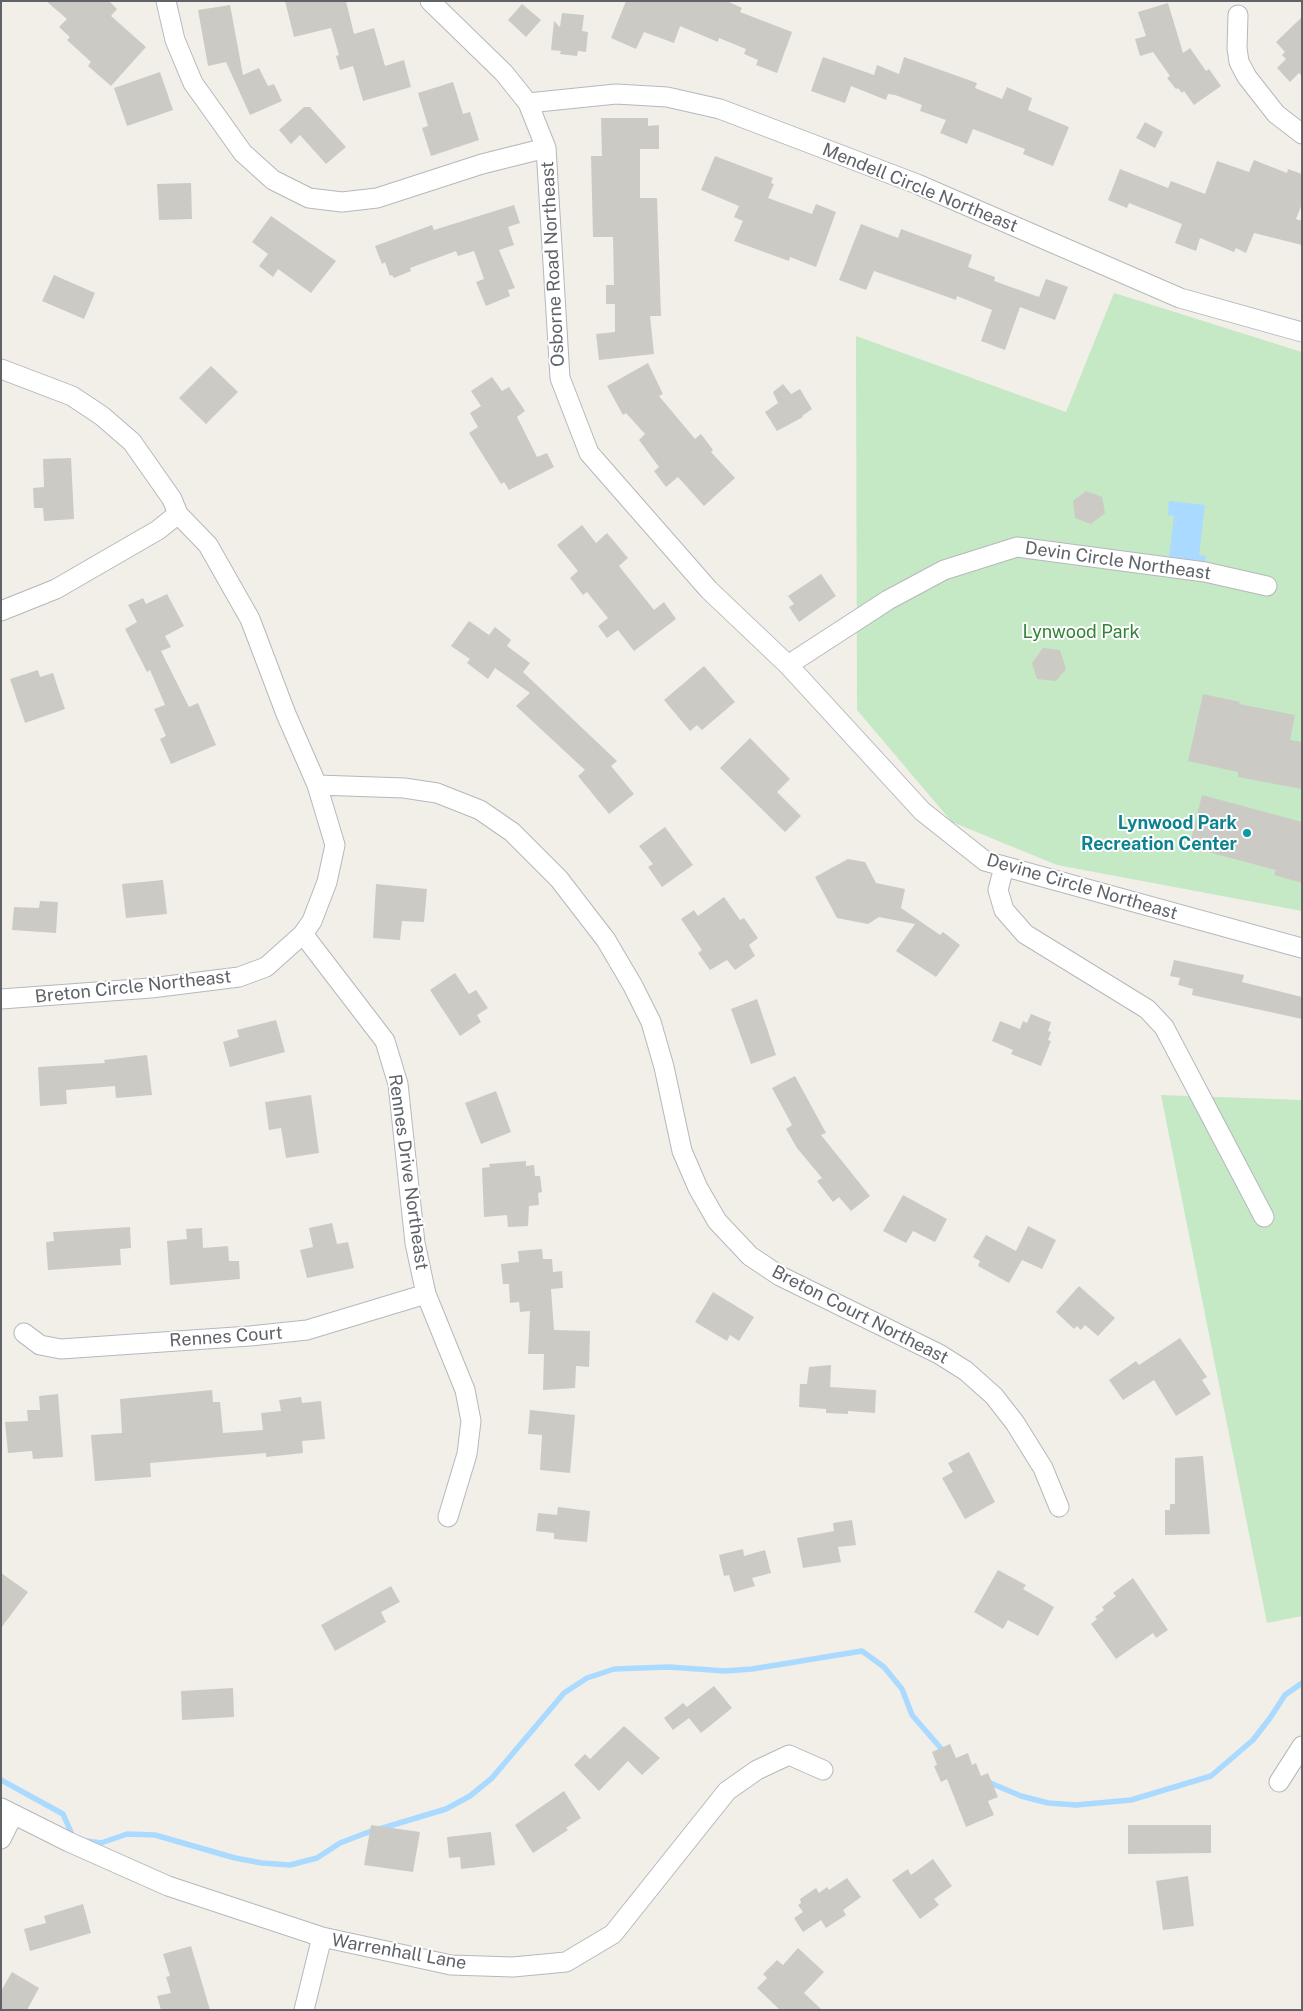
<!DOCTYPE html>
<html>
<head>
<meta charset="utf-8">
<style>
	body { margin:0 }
	#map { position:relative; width:1303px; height:2011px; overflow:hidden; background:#f1efe8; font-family:"Public Sans",sans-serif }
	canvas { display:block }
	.frame { position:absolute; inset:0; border:2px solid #5f6368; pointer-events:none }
</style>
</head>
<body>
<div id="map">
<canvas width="1303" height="2011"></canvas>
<div class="frame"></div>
</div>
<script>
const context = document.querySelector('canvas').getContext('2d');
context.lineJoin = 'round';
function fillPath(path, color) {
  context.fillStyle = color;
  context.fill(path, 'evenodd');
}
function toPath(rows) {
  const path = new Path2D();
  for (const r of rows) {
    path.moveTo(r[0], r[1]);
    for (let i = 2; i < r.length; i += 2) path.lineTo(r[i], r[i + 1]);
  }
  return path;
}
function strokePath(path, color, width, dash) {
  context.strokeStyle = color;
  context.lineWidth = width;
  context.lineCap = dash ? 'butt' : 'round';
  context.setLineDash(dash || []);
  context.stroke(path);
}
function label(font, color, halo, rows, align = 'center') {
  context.font = font + ' "Public Sans",sans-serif';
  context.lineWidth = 4;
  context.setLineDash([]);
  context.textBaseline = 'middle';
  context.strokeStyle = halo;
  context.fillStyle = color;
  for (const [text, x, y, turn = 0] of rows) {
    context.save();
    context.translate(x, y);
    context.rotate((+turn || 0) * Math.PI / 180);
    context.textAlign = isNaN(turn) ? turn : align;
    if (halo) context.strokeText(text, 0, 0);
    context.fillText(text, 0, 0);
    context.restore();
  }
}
fillPath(toPath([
	[1114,293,1302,352,1302,911,1057,865,952,822,857,710,856,336,1066,412],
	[1161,1095,1302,1100,1302,1616,1267,1623]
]), '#c5e8c5');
fillPath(toPath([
	[1169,501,1205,505,1199,555,1206,556,1204,569,1168,565,1174,516,1168,515]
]), '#aadaff');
strokePath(toPath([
	[1,1780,63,1814,74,1839],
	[988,1782,1021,1796,1048,1803,1076,1805,1131,1800,1211,1776,1253,1740,1270,1718,1285,1695,1302,1683],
	[86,1841,101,1843,127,1834,155,1835,235,1858,262,1863,290,1865,317,1858,340,1843,366,1833,446,1809,470,1796,492,1778,564,1693,587,1678,614,1669,669,1667,725,1671,752,1669,862,1651,884,1667,902,1689,912,1715,945,1753]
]), '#aadaff', 5.5);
fillPath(toPath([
	[46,1,109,1,117,9,111,16,146,47,111,86,88,66,91,62,67,40,70,37,59,27,67,19],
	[285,1,346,1,354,34,374,28,385,66,404,60,411,87,363,101,353,66,340,70,336,56,339,55,331,28,294,37],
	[626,1,727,1,742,8,740,12,792,32,777,73,756,65,758,60,744,54,746,49,719,38,718,42,680,26,674,43,644,32,636,49,611,38],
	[1168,3,1183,53,1190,48,1206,71,1209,69,1221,86,1194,105,1184,91,1182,93,1178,88,1176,89,1167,78,1170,76,1153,52,1140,56,1135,39,1146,36,1138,12],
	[522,4,541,20,526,37,508,20],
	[230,5,243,75,259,68,268,86,274,84,282,101,250,115,226,62,208,66,198,10],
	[562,13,584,15,582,31,588,32,586,52,578,51,577,56,560,54,561,51,551,50,554,21,560,27],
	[1302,17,1302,76,1299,73,1290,82,1277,68,1286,59,1282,55,1285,52,1276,42],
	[823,57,874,75,877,65,899,74,904,57,977,83,975,88,1002,99,1007,87,1032,98,1028,110,1069,127,1053,166,1023,154,1025,149,973,129,967,144,940,133,946,120,920,111,922,105,895,95,888,94,886,100,851,86,845,103,811,91],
	[160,72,173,110,127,126,114,88],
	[453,82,463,114,470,112,479,140,431,156,422,128,428,126,418,93],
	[304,107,310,107,346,147,326,164,300,135,291,144,279,130],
	[601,118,648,118,648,126,659,125,659,149,640,149,640,198,657,198,661,316,650,316,654,354,599,360,596,334,615,332,615,304,606,304,606,285,614,285,613,237,593,237,591,156,602,156],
	[1145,122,1163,132,1155,148,1136,138],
	[715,156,773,178,771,183,774,184,768,198,812,214,816,204,836,212,816,267,790,257,789,261,734,241,743,221,734,217,739,206,701,190],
	[1254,160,1287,173,1288,169,1302,174,1302,204,1296,219,1302,221,1302,245,1254,233,1246,253,1236,248,1234,252,1200,238,1196,251,1175,243,1182,224,1129,203,1127,208,1108,200,1120,169,1168,188,1171,181,1205,194,1217,161,1249,172],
	[191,183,192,219,159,220,157,184],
	[514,205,520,223,508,227,514,245,499,250,515,288,508,290,510,296,486,306,476,282,484,279,474,251,458,256,456,251,410,268,411,271,394,278,392,275,390,276,385,262,382,264,375,246,432,225,434,230],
	[271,216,336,261,311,293,278,269,273,277,259,266,268,254,252,242],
	[861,224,898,238,901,229,972,255,968,267,995,277,994,281,1039,297,1046,279,1068,287,1055,320,1020,307,1005,350,981,341,992,310,957,296,956,300,874,271,866,290,839,280],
	[54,275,95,293,84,319,42,301],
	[648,363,663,394,659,396,695,439,701,434,713,450,711,452,735,478,704,506,678,477,666,487,654,471,659,467,639,440,645,434,626,413,623,415,607,386],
	[211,366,238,392,206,424,179,398],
	[492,377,502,391,509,387,525,411,517,417,537,457,547,453,554,467,509,490,504,482,501,484,469,433,478,427,470,413,481,406,471,391],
	[783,384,791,394,800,389,812,409,802,416,803,417,777,431,765,412,778,403,773,392],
	[71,458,74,519,44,521,43,508,34,508,33,488,44,487,43,459],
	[1086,491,1102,497,1105,513,1091,524,1075,518,1073,501],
	[582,525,596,543,607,533,628,558,619,566,654,610,664,602,676,619,634,651,618,630,607,638,598,626,608,618,587,592,583,595,570,578,578,571,557,545],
	[821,574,836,596,799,622,789,607,794,604,788,596],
	[167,594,184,626,165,636,171,647,161,651,189,707,198,703,216,745,171,764,160,739,166,736,154,709,165,705,150,670,147,672,125,629,137,622,128,605,143,598,146,604],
	[469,621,489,635,495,627,511,640,507,646,530,663,523,672,617,761,611,766,634,794,609,814,578,776,585,770,516,706,530,693,495,668,488,679,467,663,470,659,451,646],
	[1043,648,1060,650,1066,669,1056,681,1037,679,1032,663],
	[704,666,735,702,702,730,697,725,690,731,664,700],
	[38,670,40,677,53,673,65,709,25,723,10,679],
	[1203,694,1240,702,1239,704,1295,715,1290,740,1302,742,1302,789,1238,777,1238,772,1188,761],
	[750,738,790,779,777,792,801,816,785,832,720,768],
	[1202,795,1302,822,1302,883,1274,875,1276,870,1189,847],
	[665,827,693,865,662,887,648,867,653,864,639,846],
	[848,859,865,862,876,883,905,889,901,908,940,935,943,932,960,945,936,977,896,951,915,924,879,917,868,924,837,918,815,877],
	[163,880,167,914,126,918,122,884],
	[376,884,427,889,424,922,402,921,400,940,373,938],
	[724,897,740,920,744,918,758,938,749,945,755,956,735,970,727,960,710,970,698,953,702,950,681,919,694,910,698,916],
	[40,901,58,902,56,933,12,930,14,907,39,908],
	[1174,960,1244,975,1242,982,1302,997,1302,1019,1192,995,1193,989,1178,985,1180,978,1170,976],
	[455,973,469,994,476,990,488,1008,477,1015,481,1022,460,1036,430,990],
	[757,999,776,1055,751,1064,731,1009],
	[1031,1014,1051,1022,1048,1031,1051,1032,1048,1040,1051,1041,1041,1066,1011,1054,1013,1050,992,1041,1000,1021,1020,1029,1023,1021,1027,1023],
	[276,1020,285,1052,230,1067,223,1042,239,1037,237,1030],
	[147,1055,152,1095,116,1098,115,1086,66,1090,67,1104,40,1106,38,1067,105,1063,104,1060],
	[795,1076,826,1133,821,1135,870,1196,851,1211,839,1197,833,1202,817,1181,822,1178,797,1148,786,1129,792,1125,772,1088],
	[496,1091,511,1132,481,1144,465,1103],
	[311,1095,319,1153,286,1158,281,1128,269,1130,265,1102],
	[526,1161,526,1166,534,1165,535,1176,540,1176,542,1192,538,1193,539,1205,529,1206,528,1226,508,1227,507,1215,484,1217,482,1168,490,1167,489,1164],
	[903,1195,947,1219,935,1242,913,1231,906,1243,883,1231],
	[332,1223,337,1244,348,1242,354,1268,307,1278,300,1250,313,1247,309,1228],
	[1028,1226,1056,1240,1042,1269,1022,1260,1009,1283,978,1266,980,1261,973,1257,986,1235,1016,1251],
	[130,1227,131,1248,120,1249,121,1265,48,1270,46,1242,54,1241,53,1232],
	[202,1228,203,1248,228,1246,229,1261,239,1261,240,1279,170,1285,167,1241,187,1239,186,1229],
	[542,1249,543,1259,552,1259,553,1272,562,1271,563,1288,551,1289,554,1330,590,1331,589,1367,576,1366,575,1388,543,1390,544,1354,528,1354,530,1311,520,1312,519,1302,510,1303,509,1284,503,1284,501,1264,519,1262,518,1251],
	[1079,1286,1115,1318,1098,1336,1085,1325,1081,1330,1077,1326,1074,1329,1056,1312],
	[713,1292,754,1317,739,1341,730,1335,727,1341,695,1322],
	[1180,1338,1207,1377,1202,1380,1211,1394,1176,1416,1154,1380,1123,1400,1109,1380,1136,1361,1139,1365],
	[831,1365,830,1387,876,1390,875,1413,848,1411,848,1414,826,1413,826,1409,799,1407,800,1384,807,1384,809,1367],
	[212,1390,213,1402,220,1402,223,1433,263,1430,261,1413,281,1411,279,1400,301,1397,302,1403,321,1401,325,1439,302,1441,303,1453,266,1457,266,1453,150,1463,151,1477,95,1481,91,1435,122,1433,120,1399],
	[58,1394,63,1457,33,1459,32,1451,8,1453,5,1422,28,1421,27,1410,40,1410,39,1396],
	[530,1410,575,1415,570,1473,540,1470,542,1435,528,1434],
	[969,1452,995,1502,965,1519,942,1478,953,1472,948,1463],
	[1203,1456,1210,1534,1165,1535,1165,1510,1170,1510,1170,1504,1175,1504,1175,1458],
	[558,1507,590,1511,587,1542,554,1539,554,1533,536,1531,538,1513,557,1515],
	[852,1520,856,1545,838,1547,841,1562,803,1568,797,1538,834,1531,833,1523],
	[743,1549,744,1556,765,1550,771,1573,752,1578,755,1586,734,1592,729,1575,724,1576,719,1555],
	[998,1570,1026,1585,1023,1589,1054,1607,1038,1636,1008,1620,1003,1629,974,1612],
	[1,1573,28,1592,1,1628],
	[1133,1578,1168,1630,1156,1638,1153,1633,1116,1659,1091,1624,1097,1619,1095,1617,1104,1610,1102,1607,1116,1596,1113,1593],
	[391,1586,400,1602,381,1612,386,1622,335,1651,321,1625],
	[714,1686,732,1708,701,1733,689,1718,673,1730,664,1718,683,1703,687,1707],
	[233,1688,234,1717,182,1720,181,1691],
	[624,1726,660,1758,642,1775,628,1761,599,1791,574,1765,585,1754,590,1759],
	[950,1744,956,1758,968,1753,972,1765,976,1763,981,1776,988,1773,998,1797,988,1801,994,1815,966,1827,947,1779,941,1782,934,1766,937,1765,932,1752],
	[564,1791,581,1818,566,1828,568,1830,533,1853,515,1825],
	[371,1825,420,1832,413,1872,364,1865],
	[1128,1825,1211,1825,1211,1853,1128,1854],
	[491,1832,495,1865,461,1869,460,1857,449,1858,447,1837],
	[933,1859,952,1886,934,1899,939,1905,920,1919,892,1880,908,1869,911,1875],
	[1188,1876,1194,1926,1163,1930,1156,1881],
	[847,1878,861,1897,843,1910,846,1915,826,1928,821,1920,803,1932,794,1918,803,1912,798,1905,801,1903,800,1899,816,1888,819,1893,827,1887,829,1890],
	[83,1904,91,1933,30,1951,24,1929,46,1923,44,1916],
	[191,1946,210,2010,161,2010,157,1996,171,1993,166,1977,170,1976,163,1954],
	[798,1948,824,1972,804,1993,822,2010,780,2010,757,1988,767,1978,763,1974,777,1960,783,1965],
	[12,1972,39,1988,27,2010,1,2010,1,1991]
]), '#cccac5');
const street = toPath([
	[166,1,175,40,193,83,243,153,273,180,309,198,342,202,377,198,482,164,546,148],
	[430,1,504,73,528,103,546,148,560,378,589,453,709,590,788,665,922,811,985,861,1302,948],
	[1238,15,1237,48,1239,62,1247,77,1276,114,1302,134],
	[528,103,616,94,667,97,720,109,917,184,1180,298,1302,332],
	[1,369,72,396,102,416,132,442,172,499,178,514,208,545,250,619,286,714,317,785,335,845,327,882,312,921,303,934,266,967,239,977,151,988,1,999],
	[1,611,56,589,158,530,178,514],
	[788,665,888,600,944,570,1017,547,1205,572,1267,586],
	[317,785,404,788,437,793,480,810,512,832,559,879,606,940,633,986,651,1022,664,1067,682,1151,698,1188,717,1221,750,1256,780,1276,939,1354,966,1371,994,1396,1015,1423,1043,1468,1059,1507],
	[1004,867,998,890,1004,910,1025,934,1147,1009,1164,1027,1264,1217],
	[303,934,385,1041,398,1084,415,1243,426,1294,465,1390,471,1421,467,1454,448,1517],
	[24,1333,40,1345,61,1349,250,1336,307,1330,426,1294],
	[1279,1782,1302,1746],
	[1,1808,69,1842,168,1886,322,1937,451,1965,513,1967,566,1962,613,1934,727,1791,757,1770,789,1755,823,1770],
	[1,1839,13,1815],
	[304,2010,322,1937]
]);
strokePath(street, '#b5b8bc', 21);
strokePath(street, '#fff', 19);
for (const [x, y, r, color] of [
	[1247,833,5,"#0f9aa8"]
]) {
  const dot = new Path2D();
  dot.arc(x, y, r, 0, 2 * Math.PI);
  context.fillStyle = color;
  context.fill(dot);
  strokePath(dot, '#fff', 2);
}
label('18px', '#5f6368', '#fff', [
	["Mendell Circle Northeast",920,188,22],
	["Osborne Road Northeast",553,264,-93],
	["Devin Circle Northeast",1118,561,8],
	["Devine Circle Northeast",1082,887,16],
	["Breton Circle Northeast",133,987,-6],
	["Rennes Drive Northeast",408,1172,82],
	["Breton Court Northeast",860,1315,27],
	["Rennes Court",226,1337,-4],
	["Warrenhall Lane",399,1952,10]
]);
label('18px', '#348238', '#fff', [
	["Lynwood Park",1081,632]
]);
label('bold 18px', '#0d838f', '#fff', [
	["Lynwood Park",1237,823],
	["Recreation Center",1237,844]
], 'right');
</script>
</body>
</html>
